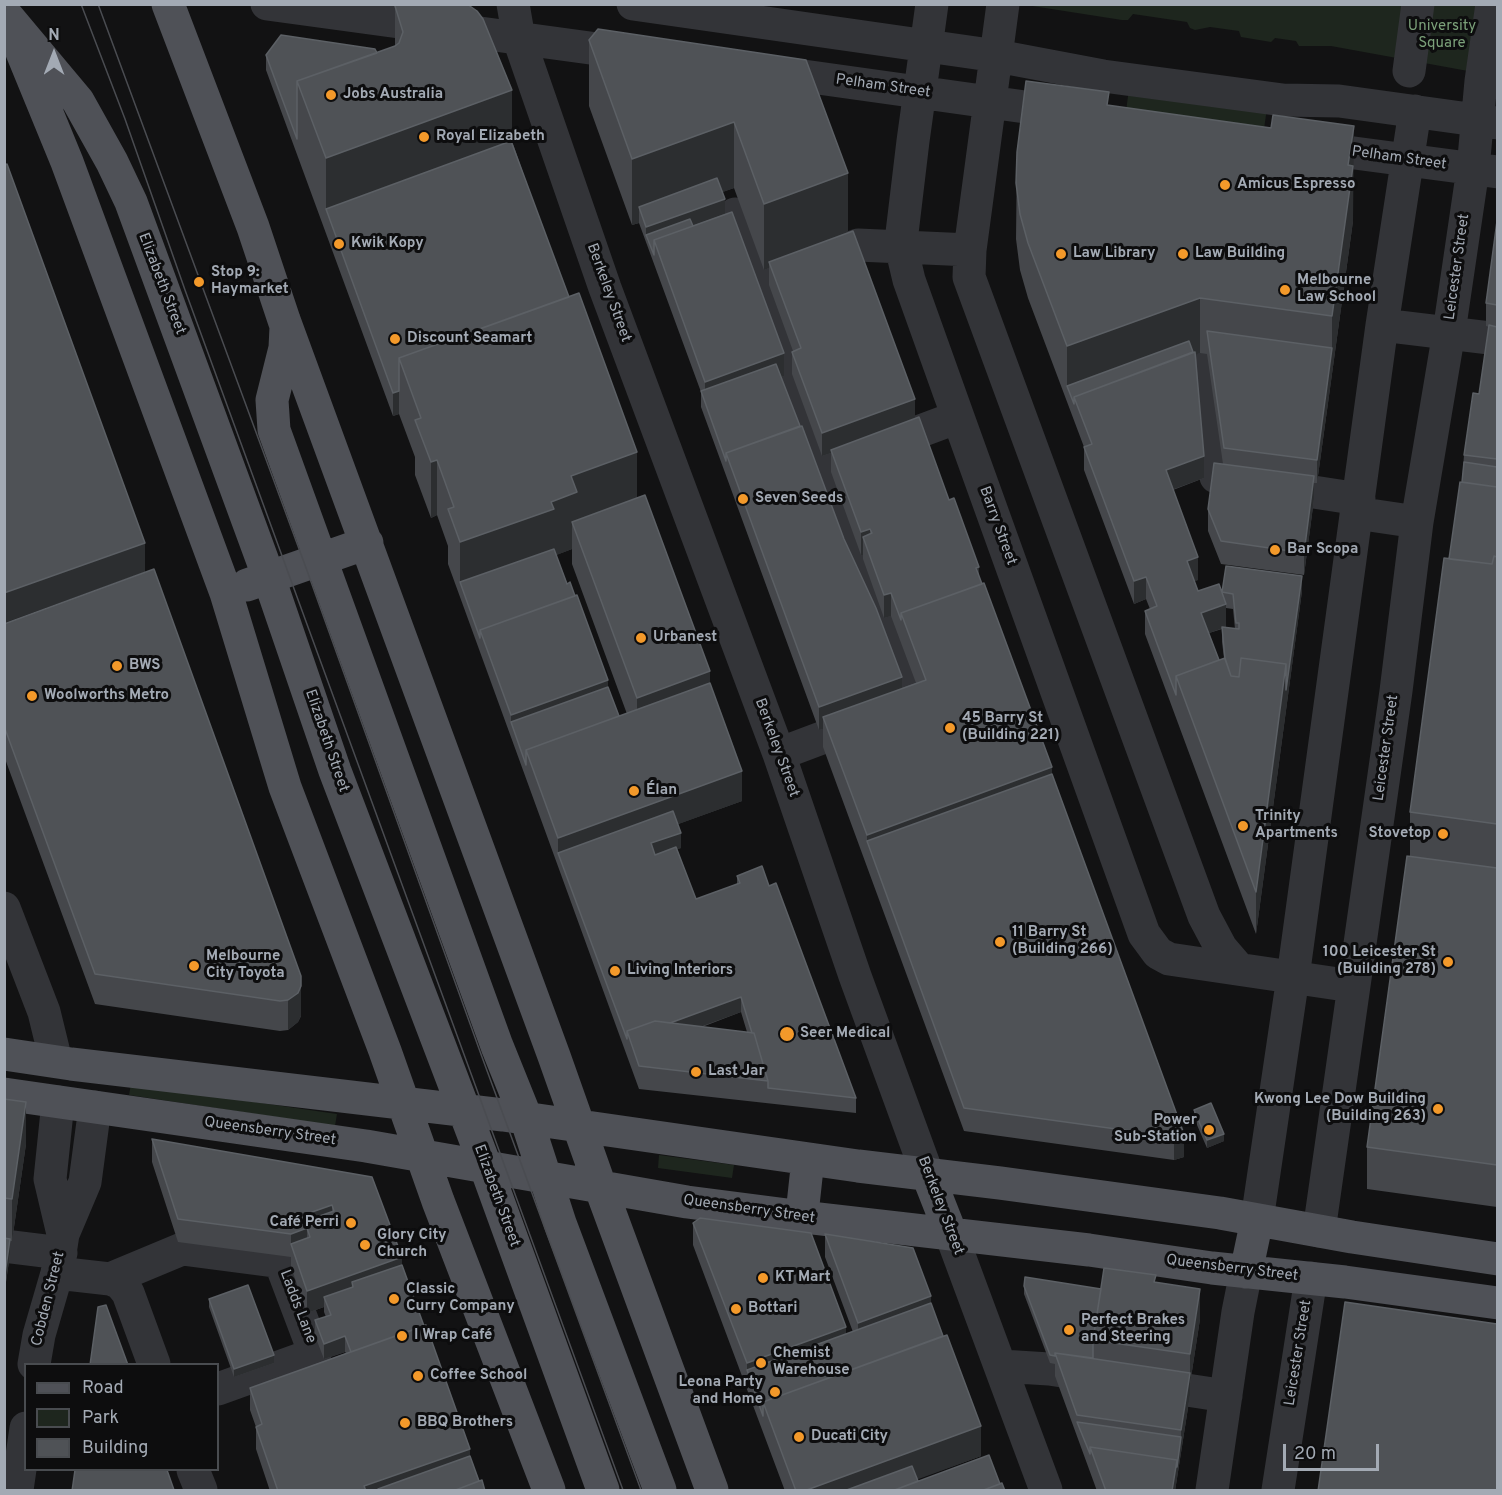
<!DOCTYPE html>
<html>
<head>
<meta charset="utf-8">
<style>
	body { margin:0 }
	#map { position:relative; width:1502px; height:1495px; overflow:hidden; background:#121213; font-family:Overpass,sans-serif }
	canvas { display:block }
	.frame { position:absolute; inset:0; border:6px solid #a3aab4; pointer-events:none }
	.legend { position:absolute; left:24px; top:1363px; width:195px; height:108px; box-sizing:border-box; background:#0d0d0e; border:2px solid #494c50; margin:0; padding:8px 10px; list-style:none; font-size:18px; color:#a3aab4 }
	.legend li { display:flex; align-items:center; gap:12px; height:30px }
	.legend b { width:30px; border:2px solid #494c50 }
	.north { position:absolute; left:24px; top:24px; width:60px; height:60px; -webkit-text-stroke:4px #0d0d0e; paint-order:stroke; rotate:0deg; font-size:16px; font-weight:700; line-height:24px; text-align:center; color:#a3aab4 }
	.north::after { content:''; display:block; margin:auto; width:21px; height:27px; background:#a3aab4; clip-path:polygon(50% 0,100% 100%,50% 72%,0 100%) }
	.scale { position:absolute; left:1283px; top:1444px; width:96px; height:27px; box-sizing:border-box; border:3px solid #a3aab4; border-top:0; padding-left:8px; font-size:18px; line-height:21px; white-space:nowrap; color:#a3aab4; -webkit-text-stroke:4px #0d0d0e; paint-order:stroke }
</style>
</head>
<body>
<div id="map">
<canvas width="1502" height="1495"></canvas>
<div class="frame"></div>
<ul class="legend">
<li><b style="height:8px;background:#4f5157"></b>Road</li>
<li><b style="height:16px;background:#1e261e"></b>Park</li>
<li><b style="height:16px;background:#4f5256"></b>Building</li>
</ul>
<div class="north">N</div>
<div class="scale">20 m</div>
</div>
<script>
const context = document.querySelector('canvas').getContext('2d');
context.lineJoin = 'round';
function fillPath(path, color) {
  context.fillStyle = color;
  context.fill(path, 'evenodd');
}
function toPath(rows) {
  const path = new Path2D();
  for (const r of rows) {
    path.moveTo(r[0], r[1]);
    for (let i = 2; i < r.length; i += 2) path.lineTo(r[i], r[i + 1]);
  }
  return path;
}
function strokePath(path, color, width, dash) {
  context.strokeStyle = color;
  context.lineWidth = width;
  context.lineCap = dash ? 'butt' : 'round';
  context.setLineDash(dash || []);
  context.stroke(path);
}
function label(font, color, halo, rows, align = 'center') {
  context.font = font + ' Overpass,sans-serif';
  context.lineWidth = 6;
  context.setLineDash([]);
  context.textBaseline = 'middle';
  context.strokeStyle = halo;
  context.fillStyle = color;
  for (const [text, x, y, turn = 0] of rows) {
    context.save();
    context.translate(x, y);
    context.rotate((+turn || 0) * Math.PI / 180);
    context.textAlign = isNaN(turn) ? turn : align;
    if (halo) context.strokeText(text, 0, 0);
    context.fillText(text, 0, 0);
    context.restore();
  }
}
fillPath(toPath([
	[1026,5,1026,4,1479,5,1468,71,1331,46,1299,46,1296,41,1275,38,1271,42,1241,37,1239,31,1210,27,1195,30,1190,28,1187,22,1133,14,1128,20,1122,20],
	[1129,89,1267,108,1264,129,1126,111],
	[131,1084,337,1114,335,1126,129,1095],
	[659,1155,734,1165,732,1178,658,1168]
]), '#1e261e');
strokePath(toPath([
	[267,4,634,54],
	[513,4,519,39,605,288,779,754,855,976,927,1173],
	[633,4,997,56,1103,76,1283,100,1339,101,1498,123],
	[932,4,913,141,902,233,904,259,909,280,958,417,1144,934,1158,953,1169,959,1352,986],
	[1003,4,970,250,969,277,1204,916,1221,948,1239,969],
	[768,71,1068,113],
	[1409,71,1418,4],
	[1309,147,1498,172],
	[735,214,790,369,787,385,912,704,779,754],
	[816,260,858,245,970,250],
	[1382,325,1498,339],
	[1200,365,1216,477,1359,499],
	[883,445,958,417],
	[1356,513,1417,522],
	[4,908,44,1012,56,1061],
	[58,1102,50,1179,63,1234],
	[1257,1220,1293,977,1382,325,1415,111],
	[1319,1231,1396,691,1417,522,1449,332,1473,169,1481,81,1492,4],
	[951,1234,1046,1490],
	[4,1246,61,1253],
	[57,1273,110,1279,120,1283,128,1293,154,1364],
	[110,1279,182,1249,274,1261,281,1264,315,1354,218,1389],
	[34,1364,39,1335,57,1273,63,1234,85,1182,95,1107],
	[1001,1366,1049,1369,1226,1396],
	[193,1470,201,1490],
	[17,1490,26,1428],
	[1212,1490,1238,1312,1246,1272],
	[1278,1490,1311,1278]
]), '#333438', 33);
strokePath(toPath([
	[168,4,253,227,284,320,554,1056,600,1186,712,1490],
	[6,15,78,101,112,162,131,202,269,578,335,771,485,1165,603,1490],
	[19,45,67,162,226,593,285,787,385,1051,438,1201,549,1490],
	[286,327,285,348,272,400,274,430,497,1046,526,1118,560,1223,660,1490],
	[247,585,367,543],
	[4,1054,71,1064,503,1115,858,1166,1000,1183,1220,1213,1352,1237,1498,1259],
	[4,1094,366,1146,687,1202,803,1217,1089,1250,1212,1268,1345,1282,1498,1303],
	[927,1173,951,1234],
	[803,1217,802,1214,808,1159],
	[1246,1272,1257,1220]
]), '#4f5157', 33);
strokePath(toPath([
	[81,4,125,119,185,290,623,1490],
	[98,4,305,565,482,1057,641,1490]
]), '#4a4c51', 1.5);
fillPath(toPath([
	[395,6,512,141,637,498,710,683,742,801,678,824,681,848,677,849,696,899,737,884,737,876,769,886,856,1098,856,1113,639,1089,448,564,448,546,437,515,431,518,415,475,415,457,399,414,393,416,266,70,266,55,377,53,395,46],
	[572,549,572,564,627,714,619,716,556,555],
	[741,1012,747,1032,702,1027],
	[589,40,806,60,848,233,915,419,949,500,979,577,1052,774,1184,1157,1174,1160,964,1131,823,747,823,729,819,730,701,407,701,392,639,223,632,225,589,106],
	[734,188,764,270,769,268,769,285,793,351,792,352,792,374,822,456,831,453,831,472,861,555,863,555,863,559,884,618,891,616,916,683,902,688,800,426,781,377,784,376,725,214,722,192],
	[1109,105,1354,181,1353,191,1353,221,1317,483,1314,483,1314,499,1304,575,1221,564,1208,531,1208,509,1223,464,1207,354,1200,353,1196,354,1204,478,1173,490,1198,580,1194,581,1198,591,1222,593,1226,566,1302,591,1256,934,1145,634,1145,611,1150,609,1146,599,1134,604,1084,470,1084,447,1028,298,1020,270,1016,239,1017,152],
	[1226,608,1233,609,1235,629,1225,627,1226,627],
	[1222,629,1222,642,1224,658,1219,660,1209,633],
	[1497,221,1497,1207,1367,1189,1367,1147,1410,856,1410,812,1462,482,1464,455,1479,394,1489,327,1486,326,1486,303],
	[4,624,301,1006,301,1016,298,1022,288,1030,280,1031,95,1004,4,756],
	[4,1099,26,1144,12,1241,10,1241,10,1254,4,1296],
	[1194,1110,1224,1141,1207,1148,1194,1118],
	[152,1139,372,1177,402,1265,470,1456,479,1481,485,1491,270,1491,256,1449,256,1427,250,1410,250,1388,346,1353,345,1352,324,1359,315,1336,315,1320,326,1317,324,1312,324,1307,307,1313,291,1267,291,1257,178,1242,152,1162],
	[693,1223,846,1334,853,1332,825,1257,825,1234,931,1303,981,1456,917,1479,918,1481,1000,1484,1005,1491,785,1491,693,1245],
	[1156,1282,1200,1319,1190,1384,1190,1395,1175,1491,1097,1491,1055,1376,1055,1364,1050,1363,1024,1294,1024,1286,1101,1289],
	[209,1299,274,1363,234,1377,209,1307]
]), '#45474b');
fillPath(toPath([
	[512,90,512,164,326,209,326,158],
	[734,122,734,188,644,221,639,207,639,223,632,225,632,159],
	[1354,126,1353,221,1317,483,1317,460,1332,348,1332,316,1348,165],
	[848,173,848,239,769,262,769,268,764,270,764,204],
	[725,199,725,214,648,242,646,235,646,227],
	[1200,298,1200,353,1075,398,1067,386,1067,346],
	[784,353,784,376,705,405,705,382],
	[399,391,399,414,393,416,393,393],
	[915,399,915,422,831,450,831,453,822,456,822,433],
	[637,452,637,507,572,522,572,549,554,556,460,582,460,542,551,502,571,476],
	[1204,456,1204,478,1166,492,1166,470],
	[437,460,437,515,431,518,431,462],
	[1314,476,1314,499,1304,575,1304,553],
	[870,529,870,552,863,537,863,555,861,555,861,532],
	[145,543,145,572,4,623,4,593],
	[1198,557,1198,580,1187,584,1187,561],
	[979,567,979,590,976,568],
	[1302,576,1302,591,1256,934,1256,892,1286,664],
	[1146,577,1146,599,1134,604,1134,581],
	[891,593,891,616,884,618,884,595],
	[1226,604,1226,627,1201,636,1201,613],
	[710,671,710,713,637,739,637,698],
	[902,677,902,700,823,717,823,729,819,730,819,707],
	[608,680,608,702,511,722,511,715],
	[1052,767,1052,797,867,841,867,835],
	[742,771,742,801,563,866,558,853,558,838],
	[681,833,681,848,651,859,651,843],
	[301,976,301,1016,298,1022,288,1030,288,1000],
	[741,997,741,1012,634,1051,629,1038],
	[26,1102,26,1144,12,1241,12,1199],
	[1184,1134,1184,1157,1174,1160,1174,1137],
	[1224,1134,1224,1141,1207,1148,1207,1140],
	[332,1205,332,1228,312,1235,312,1212],
	[307,1228,307,1251,291,1245,291,1234],
	[10,1239,10,1254,4,1296,4,1281],
	[402,1257,402,1280,353,1287,352,1282,352,1298,324,1297,324,1307,307,1313,307,1291],
	[1200,1289,1200,1319,1190,1384,1190,1354],
	[931,1296,931,1319,858,1346,858,1323],
	[846,1327,846,1350,747,1370,747,1363],
	[345,1336,345,1352,324,1359,324,1344],
	[274,1355,274,1363,234,1377,234,1369],
	[1190,1373,1190,1395,1175,1491,1172,1491,1177,1460,1181,1437,1181,1430],
	[981,1426,981,1456,886,1491,804,1491],
	[470,1449,470,1471,378,1491,364,1491,364,1486]
]), '#2c2e30');
const building = toPath([
	[396,4,467,4,477,11,483,19,512,90,326,158,297,81,395,46,399,43,403,32,395,6,396,4],
	[598,29,806,60,848,173,764,204,734,122,632,159,589,40,598,29],
	[281,35,375,49,377,53,297,81,297,139,266,55,281,35],
	[1026,81,1109,92,1107,105,1271,128,1273,115,1354,126,1348,165,1353,166,1332,316,1200,298,1067,346,1028,243,1020,214,1016,183,1017,152,1026,81],
	[511,141,569,297,399,358,399,391,393,393,326,209,511,141],
	[7,164,145,543,4,593,4,165,7,164],
	[717,178,725,199,646,227,639,207,717,178],
	[732,212,784,353,705,382,654,240,732,212],
	[690,219,693,226,654,240,654,255,646,235,690,219],
	[1497,221,1497,305,1486,303,1497,221],
	[853,231,915,399,822,433,792,352,801,348,769,262,853,231],
	[579,293,637,452,571,476,577,492,551,502,554,509,460,542,448,509,454,507,437,460,431,462,415,420,421,418,399,358,579,293],
	[1489,325,1497,327,1497,459,1464,455,1473,393,1479,394,1489,325],
	[1207,331,1332,348,1317,460,1224,448,1207,331],
	[1189,341,1193,352,1074,397,1074,404,1067,386,1189,341],
	[1195,352,1204,456,1166,470,1198,557,1187,561,1198,591,1219,584,1226,604,1201,613,1219,660,1176,676,1176,695,1145,611,1157,606,1146,577,1134,581,1084,447,1092,444,1074,397,1195,352],
	[776,364,800,426,726,453,726,461,701,391,776,364],
	[919,417,949,500,954,498,979,567,976,568,982,584,901,613,901,620,891,593,884,595,863,537,872,533,870,529,861,532,831,450,919,417],
	[802,426,844,539,876,608,902,677,819,707,726,453,802,426],
	[1464,462,1497,467,1497,487,1462,482,1464,462],
	[1214,463,1314,476,1304,553,1221,541,1208,509,1214,463],
	[1460,482,1497,487,1497,557,1494,556,1492,564,1449,559,1460,482],
	[645,495,710,671,637,698,572,522,645,495],
	[554,549,567,584,570,582,575,596,480,630,480,638,460,582,554,549],
	[1494,556,1497,557,1497,824,1410,812,1444,558,1492,564,1494,556],
	[1226,566,1302,576,1286,690,1286,664,1241,658,1239,677,1231,676,1225,659,1222,627,1239,629,1239,623,1236,623,1233,594,1222,592,1226,566],
	[154,569,301,976,301,986,298,993,288,1000,280,1001,95,974,4,726,4,624,154,569],
	[984,583,1052,767,867,835,823,717,926,680,901,613,984,583],
	[577,595,608,680,511,715,480,630,577,595],
	[1225,658,1231,676,1239,677,1241,658,1286,664,1256,892,1176,676,1225,658],
	[710,683,742,771,558,838,526,750,710,683],
	[608,687,619,716,526,750,526,765,511,722,608,687],
	[1052,774,1184,1134,1174,1137,964,1108,867,841,1052,774],
	[673,811,681,833,651,843,655,855,676,847,696,899,740,883,737,876,762,866,769,886,776,883,856,1098,768,1088,768,1081,754,1033,752,1033,741,997,670,1023,655,1021,627,1031,627,1039,558,853,673,811],
	[1407,856,1497,868,1497,1165,1367,1147,1407,856],
	[655,1021,754,1033,768,1081,639,1066,627,1031,655,1021],
	[4,1099,26,1102,12,1199,4,1198,4,1099],
	[1211,1103,1224,1134,1207,1140,1194,1110,1211,1103],
	[152,1139,372,1177,402,1257,307,1291,291,1244,310,1237,307,1228,291,1234,178,1219,152,1139],
	[332,1205,334,1211,314,1218,312,1212,332,1205],
	[700,1218,811,1233,846,1327,747,1363,693,1223,700,1218],
	[825,1234,913,1248,931,1296,858,1323,825,1234],
	[4,1238,10,1239,4,1281,4,1238],
	[402,1265,424,1326,351,1352,345,1336,324,1344,315,1320,331,1315,324,1297,353,1287,352,1282,402,1265],
	[1104,1268,1156,1275,1154,1282,1200,1289,1190,1354,1093,1340,1104,1268],
	[1025,1277,1101,1289,1093,1340,1093,1358,1055,1353,1055,1356,1050,1355,1024,1286,1025,1277],
	[248,1285,274,1355,234,1369,209,1299,248,1285],
	[1345,1302,1497,1324,1497,1491,1318,1491,1345,1302],
	[931,1303,943,1336,763,1402,763,1416,747,1370,931,1303],
	[106,1305,128,1365,90,1365,98,1307,106,1305],
	[426,1325,470,1449,364,1486,366,1491,278,1491,256,1427,262,1424,250,1388,426,1325],
	[947,1335,981,1426,804,1491,796,1491,763,1402,947,1335],
	[1055,1353,1190,1373,1181,1430,1077,1415,1055,1353],
	[1077,1422,1181,1437,1177,1467,1177,1460,1090,1447,1090,1454,1077,1422],
	[1090,1447,1177,1460,1172,1491,1106,1491,1090,1447],
	[989,1455,1000,1484,981,1491,892,1491,989,1455],
	[470,1456,479,1481,453,1491,378,1491,378,1489,470,1456],
	[912,1466,918,1481,892,1491,844,1491,912,1466],
	[75,1470,167,1470,174,1490,72,1491,75,1470],
	[482,1480,485,1491,453,1491,482,1480],
	[1002,1483,1005,1491,981,1491,1002,1483]
]);
fillPath(building, '#4f5256');
strokePath(building, '#5c6065', 1.5);
for (const [x, y, r, color] of [
	[331,95,6,"#f3992a"],
	[424,137,6,"#f3992a"],
	[1225,185,6,"#f3992a"],
	[339,244,6,"#f3992a"],
	[1061,254,6,"#f3992a"],
	[1183,254,6,"#f3992a"],
	[199,282,6,"#f3992a"],
	[1285,290,6,"#f3992a"],
	[395,339,6,"#f3992a"],
	[743,499,6,"#f3992a"],
	[1275,550,6,"#f3992a"],
	[641,638,6,"#f3992a"],
	[117,666,6,"#f3992a"],
	[32,696,6,"#f3992a"],
	[950,728,6,"#f3992a"],
	[634,791,6,"#f3992a"],
	[1243,826,6,"#f3992a"],
	[1443,834,6,"#f3992a"],
	[1000,942,6,"#f3992a"],
	[1448,962,6,"#f3992a"],
	[194,966,6,"#f3992a"],
	[615,971,6,"#f3992a"],
	[787,1034,8,"#f3992a"],
	[696,1072,6,"#f3992a"],
	[1438,1109,6,"#f3992a"],
	[1209,1130,6,"#f3992a"],
	[351,1223,6,"#f3992a"],
	[365,1245,6,"#f3992a"],
	[763,1278,6,"#f3992a"],
	[394,1299,6,"#f3992a"],
	[736,1309,6,"#f3992a"],
	[1069,1330,6,"#f3992a"],
	[402,1336,6,"#f3992a"],
	[761,1363,6,"#f3992a"],
	[418,1376,6,"#f3992a"],
	[775,1392,6,"#f3992a"],
	[405,1423,6,"#f3992a"],
	[799,1437,6,"#f3992a"]
]) {
  const dot = new Path2D();
  dot.arc(x, y, r, 0, 2 * Math.PI);
  context.fillStyle = color;
  context.fill(dot);
  strokePath(dot, '#0d0d0e', 2);
}
label('15px', '#7ba079', '#0d0d0e', [
	["University",1442,27],
	["Square",1442,44]
]);
label('15px', '#a3aab4', '#0d0d0e', [
	["Pelham Street",883,87,8],
	["Pelham Street",1399,159,8],
	["Leicester Street",1458,267,-82],
	["Elizabeth Street",161,284,69],
	["Berkeley Street",608,293,70],
	["Barry Street",997,526,70],
	["Elizabeth Street",326,741,71],
	["Berkeley Street",776,748,70],
	["Leicester Street",1387,748,-82],
	["Queensberry Street",270,1132,8],
	["Elizabeth Street",496,1196,70],
	["Berkeley Street",940,1206,69],
	["Queensberry Street",749,1210,8],
	["Queensberry Street",1232,1269,7],
	["Cobden Street",49,1299,-76],
	["Ladds Lane",297,1307,69],
	["Leicester Street",1299,1353,-81]
]);
label('bold 15px', '#a3aab4', '#0d0d0e', [
	["Jobs Australia",343,95],
	["Royal Elizabeth",436,137],
	["Amicus Espresso",1237,185],
	["Kwik Kopy",351,244],
	["Law Library",1073,254],
	["Law Building",1195,254],
	["Stop 9:",211,273],
	["Haymarket",211,290],
	["Melbourne",1297,281],
	["Law School",1297,298],
	["Discount Seamart",407,339],
	["Seven Seeds",755,499],
	["Bar Scopa",1287,550],
	["Urbanest",653,638],
	["BWS",129,666],
	["Woolworths Metro",44,696],
	["45 Barry St",962,719],
	["(Building 221)",962,736],
	["Élan",646,791],
	["Trinity",1255,817],
	["Apartments",1255,834],
	["Stovetop",1431,834,"right"],
	["11 Barry St",1012,933],
	["(Building 266)",1012,950],
	["100 Leicester St",1436,953,"right"],
	["(Building 278)",1436,970,"right"],
	["Melbourne",206,957],
	["City Toyota",206,974],
	["Living Interiors",627,971],
	["Seer Medical",800,1034],
	["Last Jar",708,1072],
	["Kwong Lee Dow Building",1426,1100,"right"],
	["(Building 263)",1426,1117,"right"],
	["Power",1197,1121,"right"],
	["Sub-Station",1197,1138,"right"],
	["Café Perri",339,1223,"right"],
	["Glory City",377,1236],
	["Church",377,1253],
	["KT Mart",775,1278],
	["Classic",406,1290],
	["Curry Company",406,1307],
	["Bottari",748,1309],
	["Perfect Brakes",1081,1321],
	["and Steering",1081,1338],
	["I Wrap Café",414,1336],
	["Chemist",773,1354],
	["Warehouse",773,1371],
	["Coffee School",430,1376],
	["Leona Party",763,1383,"right"],
	["and Home",763,1400,"right"],
	["BBQ Brothers",417,1423],
	["Ducati City",811,1437]
], 'left');
</script>
</body>
</html>
